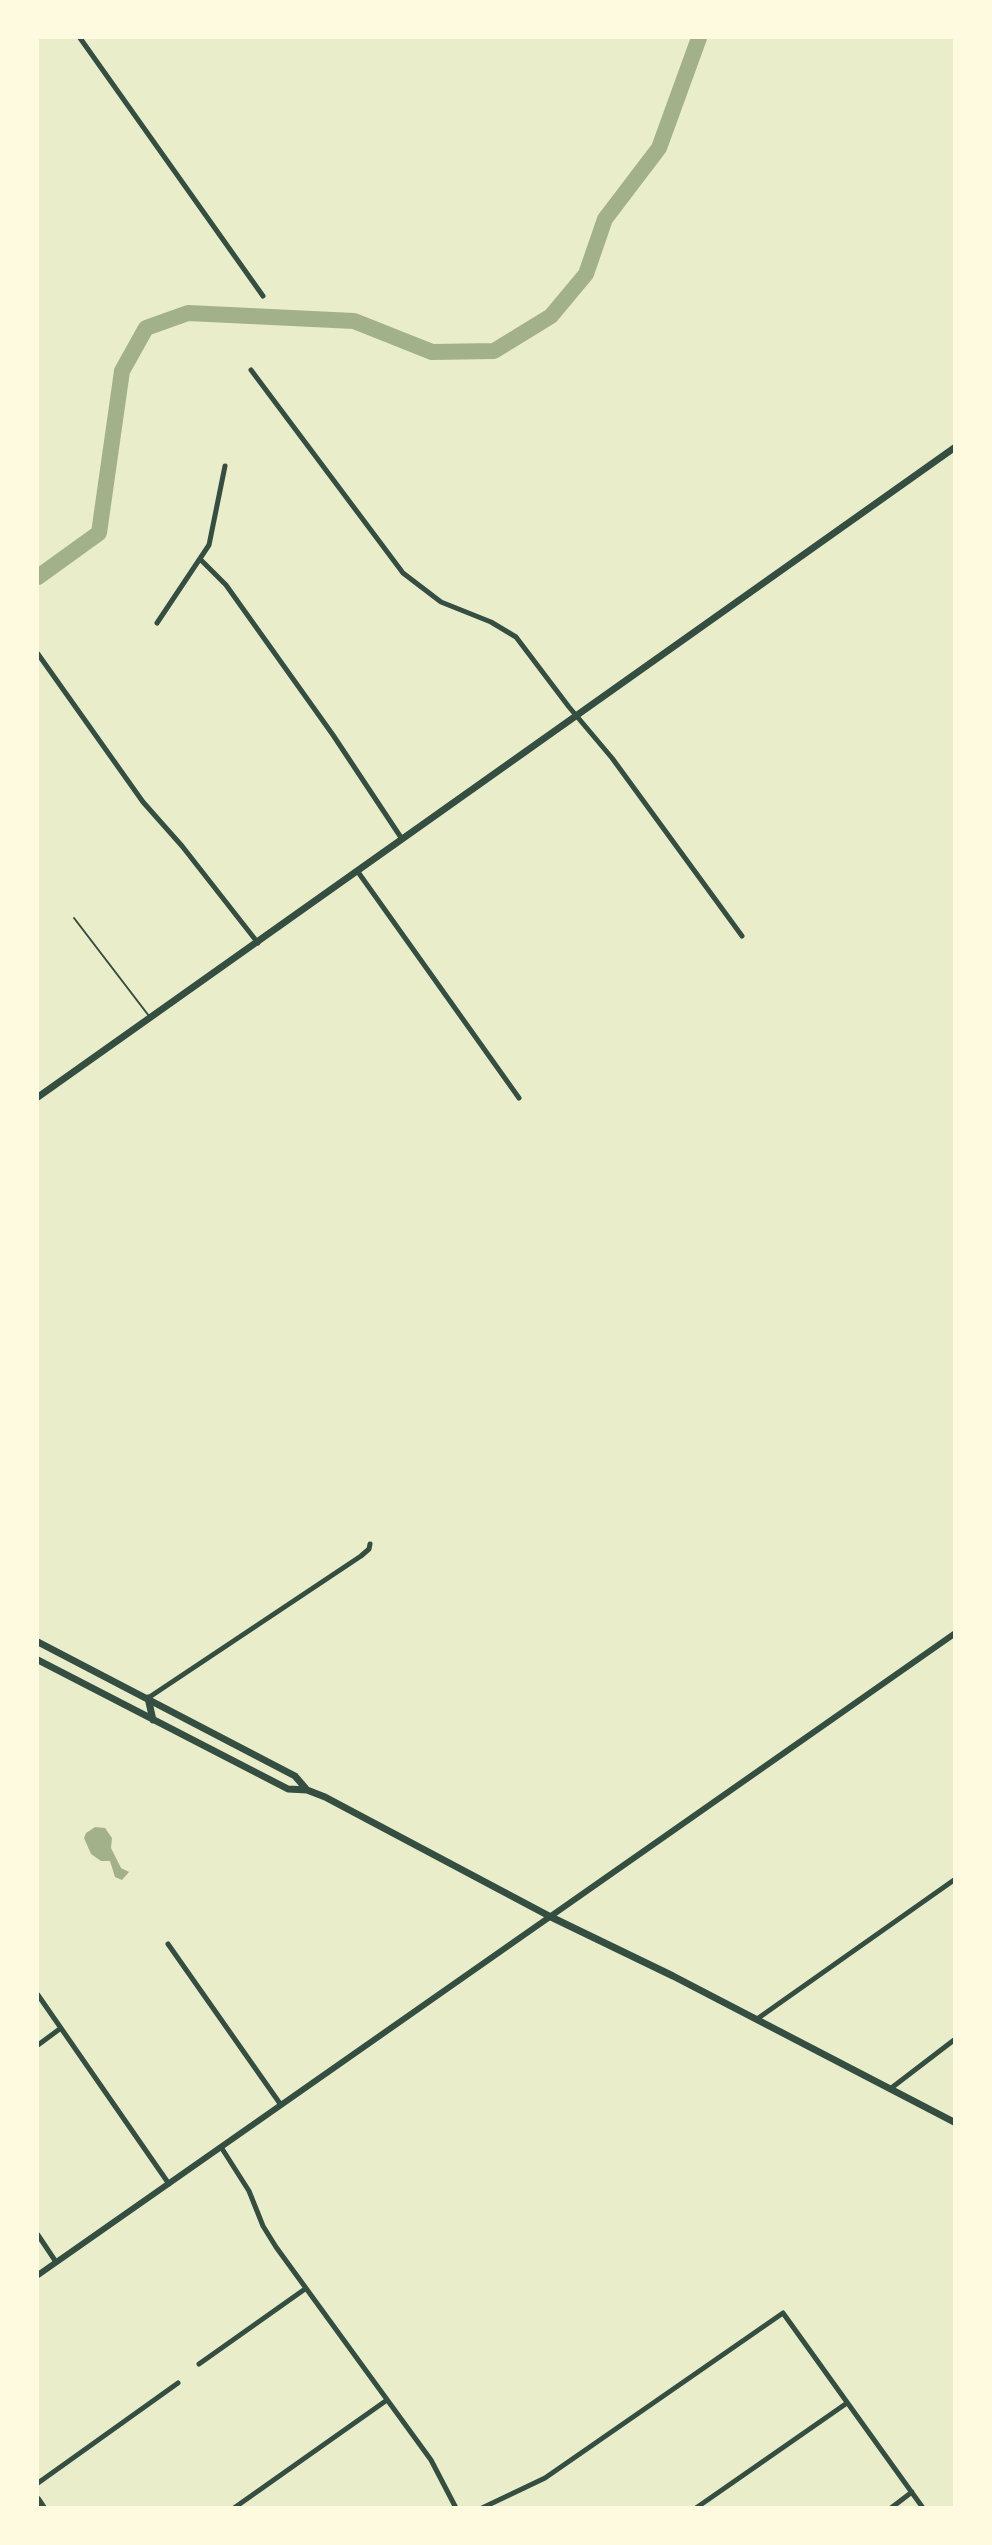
<!DOCTYPE html>
<html>
<head>
<meta charset="utf-8">
<style>
	body { margin:0 }
	#map { position:relative; width:992px; height:2545px; overflow:hidden; background:#e9edc9; font-family:Manrope,sans-serif }
	canvas { display:block }
	.frame { position:absolute; inset:0; border:39px solid #fefae0; pointer-events:none }
</style>
</head>
<body>
<div id="map">
<canvas width="992" height="2545"></canvas>
<div class="frame"></div>
</div>
<script>
const context = document.querySelector('canvas').getContext('2d');
context.lineJoin = 'round';
function fillPath(path, color) {
  context.fillStyle = color;
  context.fill(path, 'evenodd');
}
function toPath(rows) {
  const path = new Path2D();
  for (const r of rows) {
    path.moveTo(r[0], r[1]);
    for (let i = 2; i < r.length; i += 2) path.lineTo(r[i], r[i + 1]);
  }
  return path;
}
function strokePath(path, color, width, dash) {
  context.strokeStyle = color;
  context.lineWidth = width;
  context.lineCap = dash ? 'butt' : 'round';
  context.setLineDash(dash || []);
  context.stroke(path);
}
fillPath(toPath([
	[95,1827,105,1828,112,1838,111,1848,121,1868,129,1872,122,1880,115,1877,110,1861,101,1861,91,1854,84,1838,86,1833]
]), '#a3b18a');
strokePath(toPath([
	[38,577,99,533,122,371,146,328,188,313,354,321,432,352,494,351,551,316,586,274,605,219,659,148,699,38]
]), '#a3b18a', 16);
strokePath(toPath([
	[74,918,149,1016]
]), '#344e41', 2);
strokePath(toPath([
	[80,38,263,296],
	[251,370,403,573,441,602,491,622,516,637,569,707,612,758,742,936],
	[200,559,226,585,333,735,402,839],
	[157,623,209,545,225,466],
	[38,654,143,802,182,846,258,943],
	[358,872,519,1098],
	[148,1698,361,1556,369,1549,370,1544],
	[168,1944,281,2105],
	[38,1995,169,2184],
	[757,2019,954,1880],
	[38,2045,61,2028],
	[890,2089,954,2040],
	[221,2147,249,2191,263,2226,276,2247,431,2460,456,2508],
	[38,2235,56,2262],
	[199,2364,305,2289],
	[38,2483,178,2383],
	[234,2508,387,2400],
	[482,2508,545,2478,783,2313,923,2508],
	[696,2508,847,2403],
	[891,2508,912,2492]
]), '#344e41', 5);
strokePath(toPath([
	[38,2275,954,1634],
	[38,2499,44,2508]
]), '#344e41', 6);
strokePath(toPath([
	[38,1097,954,448],
	[38,1642,295,1776,307,1790],
	[38,1660,288,1789,307,1790,325,1797,551,1917,673,1976,954,2122],
	[148,1698,153,1720]
]), '#344e41', 7);
</script>
</body>
</html>
